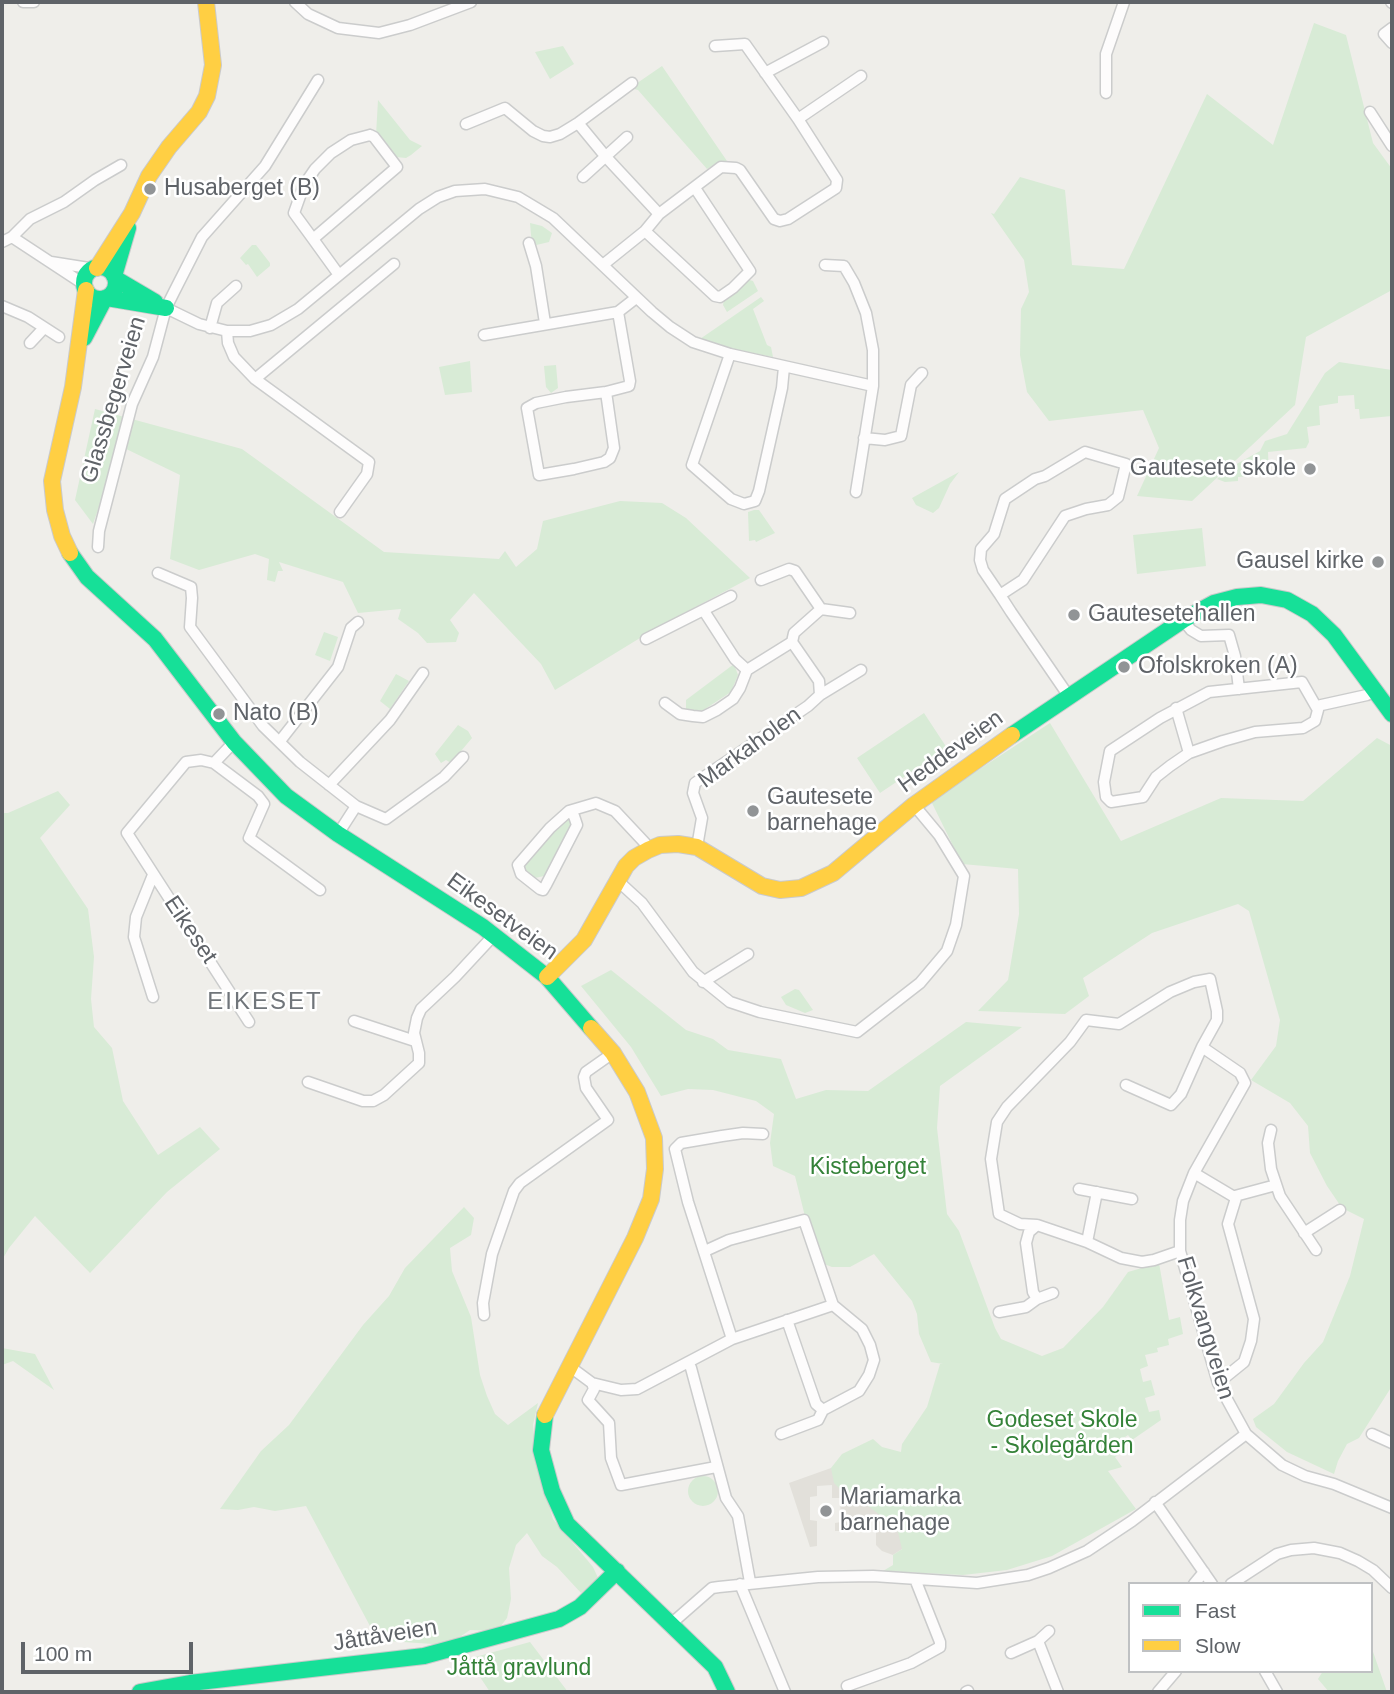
<!DOCTYPE html>
<html>
<head>
<meta charset="utf-8">
<style>
	body { margin:0 }
	#map { position:relative; width:1394px; height:1694px; overflow:hidden; background:#efeeea; font-family:Arial,sans-serif }
	canvas { display:block }
	.frame { position:absolute; inset:0; border:4px solid #5f6368; pointer-events:none }
	.legend { position:absolute; left:1128px; top:1582px; width:245px; height:91px; box-sizing:border-box; background:#fff; border:2px solid #bfc1c3; margin:0; padding:9px 12px; list-style:none; font-size:21px; color:#5f6368 }
	.legend li { display:flex; align-items:center; gap:14px; height:35px }
	.legend b { width:35px; border:2px solid #bfc1c3 }
	.scale { position:absolute; left:21px; top:1642px; width:172px; height:32px; box-sizing:border-box; border:4px solid #5f6368; border-top:0; padding-left:9px; font-size:21px; line-height:24px; white-space:nowrap; color:#5f6368; -webkit-text-stroke:5px #fff; paint-order:stroke }
</style>
</head>
<body>
<div id="map">
<canvas width="1394" height="1694"></canvas>
<div class="frame"></div>
<ul class="legend">
<li><b style="height:9px;background:#16e098"></b>Fast</li>
<li><b style="height:9px;background:#ffcf43"></b>Slow</li>
</ul>
<div class="scale">100 m</div>
</div>
<script>
const context = document.querySelector('canvas').getContext('2d');
context.lineJoin = 'round';
function fillPath(path, color) {
  context.fillStyle = color;
  context.fill(path, 'evenodd');
}
function toPath(rows) {
  const path = new Path2D();
  for (const r of rows) {
    if (r.length === 3) {
      path.moveTo(r[0] + r[2], r[1]);
      path.arc(r[0], r[1], r[2], 0, 2 * Math.PI);
      continue;
    }
    path.moveTo(r[0], r[1]);
    for (let i = 2; i < r.length; i += 2) path.lineTo(r[i], r[i + 1]);
  }
  return path;
}
function strokePath(path, color, width, dash) {
  context.strokeStyle = color;
  context.lineWidth = width;
  context.lineCap = dash ? 'butt' : 'round';
  context.setLineDash(dash || []);
  context.stroke(path);
}
function label(font, color, halo, rows, align = 'center') {
  context.font = font + ' Arial,sans-serif';
  context.lineWidth = 5;
  context.setLineDash([]);
  context.textBaseline = 'middle';
  context.strokeStyle = halo;
  context.fillStyle = color;
  for (const [text, x, y, turn = 0] of rows) {
    context.save();
    context.translate(x, y);
    context.rotate((+turn || 0) * Math.PI / 180);
    context.textAlign = isNaN(turn) ? turn : align;
    if (halo) context.strokeText(text, 0, 0);
    context.fillText(text, 0, 0);
    context.restore();
  }
}
fillPath(toPath([
	[887,1455,903,1536,902,1549,893,1555,882,1551,876,1545,876,1531,869,1531,869,1525,846,1525,846,1531,835,1531,835,1523,841,1522,840,1498,832,1498,832,1485,817,1486,817,1496,810,1497,810,1520,817,1521,817,1546,810,1547,789,1483,831,1468]
]), '#e2e0da');
fillPath(toPath([
	[1314,23,1346,35,1373,143,1392,169,1392,290,1306,337,1295,405,1192,501,1137,496,1159,448,1143,410,1049,421,1027,392,1020,355,1021,309,1029,292,1024,260,991,213,994,214,1020,177,1065,190,1072,265,1124,269,1207,94,1273,145],
	[563,46,574,64,550,79,535,52],
	[662,66,727,161,720,161,707,169,638,90,630,88],
	[378,100,410,140,422,146,411,155,406,158,396,157,376,135],
	[530,223,542,226,552,233,549,242,532,246],
	[252,245,256,245,270,263,270,266,257,277,248,264,246,265,240,258],
	[746,279,753,281,758,291,727,312,723,305,724,300],
	[761,297,764,301,753,309,767,345,771,347,773,357,720,347,700,339],
	[470,361,472,392,445,395,439,367],
	[1339,362,1392,370,1392,416,1360,419,1359,409,1355,409,1354,395,1338,396,1338,403,1319,406,1320,425,1307,427,1309,442,1306,448,1268,452,1269,475,1238,477,1238,481,1225,482,1217,479,1233,466,1260,451,1265,441,1287,434,1325,373],
	[556,365,558,388,551,393,546,387,544,366],
	[95,409,242,449,384,552,499,559,505,551,516,567,537,549,543,521,620,501,662,503,686,518,750,578,658,627,555,690,541,664,474,593,450,620,459,633,456,642,427,643,418,633,398,619,401,609,358,613,343,582,279,562,283,571,278,571,275,582,267,580,269,559,255,554,199,570,170,559,180,475,120,446,93,524,75,500],
	[959,472,950,484,939,508,933,513,916,505,912,498],
	[754,510,759,510,775,533,756,542,755,540,749,541,748,512],
	[1202,528,1206,566,1137,574,1133,535],
	[324,632,338,637,330,661,315,655],
	[734,664,738,675,731,692,702,711,686,710,686,700],
	[396,674,409,681,390,709,380,701],
	[924,713,947,748,880,793,857,758],
	[1050,723,1121,841,1221,798,1303,801,1377,738,1392,746,1392,1386,1359,1438,1347,1444,1338,1461,1334,1474,1287,1452,1256,1427,1253,1419,1274,1404,1304,1363,1323,1342,1350,1276,1364,1219,1342,1208,1327,1186,1310,1153,1308,1126,1290,1103,1251,1080,1276,1046,1280,1020,1249,911,1238,904,1152,933,1083,978,1089,996,1065,1014,978,1011,1008,980,1019,914,1018,869,962,864,931,801],
	[458,725,468,731,472,738,451,763,446,760,441,763,435,754],
	[58,791,70,805,40,838,88,909,94,957,91,999,94,1027,112,1048,123,1101,158,1155,200,1127,220,1149,167,1192,90,1273,35,1216,9,1248,2,1260,2,813,8,813],
	[565,818,570,820,572,823,544,876,535,878,529,876,523,865],
	[611,970,686,1030,713,1039,728,1050,781,1059,796,1099,826,1090,868,1091,966,1022,1022,1027,940,1086,937,1128,947,1214,959,1231,995,1328,1001,1339,1042,1356,1063,1348,1103,1307,1128,1272,1159,1263,1169,1320,1180,1317,1183,1334,1168,1339,1169,1345,1157,1348,1158,1352,1145,1355,1148,1366,1140,1369,1143,1382,1151,1380,1155,1395,1145,1398,1149,1412,1159,1410,1161,1420,1132,1440,1128,1435,1119,1441,1125,1450,1115,1457,1122,1467,1108,1471,1136,1509,1052,1556,1007,1570,963,1575,883,1571,893,1565,893,1555,902,1549,897,1528,868,1506,845,1494,834,1483,831,1468,842,1454,873,1439,882,1447,901,1452,902,1444,927,1407,940,1364,943,1364,931,1362,919,1334,917,1314,912,1301,874,1254,850,1267,832,1267,816,1261,795,1176,773,1166,770,1143,774,1114,756,1101,713,1090,688,1089,661,1096,631,1047,581,986],
	[795,989,799,990,813,1010,805,1013,786,1005,781,997],
	[464,1207,474,1218,471,1235,450,1248,452,1271,471,1317,480,1375,487,1396,495,1414,508,1425,538,1403,533,1425,537,1464,553,1519,593,1567,599,1580,581,1593,557,1567,542,1556,527,1533,516,1545,509,1568,511,1599,507,1618,497,1631,470,1630,448,1645,373,1640,370,1626,306,1506,275,1511,254,1507,238,1510,220,1509,261,1451,289,1425,363,1325,389,1296,405,1268],
	[2,1348,35,1354,54,1390,13,1361,2,1365],
	[703,1491,15],
	[530,1642,568,1692,490,1692,468,1659],
	[1371,1646,1387,1692,1329,1692,1318,1679,1323,1671,1371,1671]
]), '#d8ebd6');
const street = toPath([
	[23,2,34,2],
	[295,2,308,14,338,28,379,33,410,25,471,2],
	[1391,2,1392,3],
	[1392,28,1384,34,1392,43],
	[715,46,745,44,798,119],
	[765,73,823,42],
	[1106,93,1106,54,1124,2],
	[1370,112,1392,146],
	[578,123,606,157,659,214],
	[466,124,505,108,533,131,543,136,550,137,560,134,578,123,632,83],
	[370,135,374,137,397,167,313,239,294,213,304,185,315,169,331,153,351,140,370,135],
	[583,177,627,137],
	[645,231,715,296,720,297,733,288,750,271,695,188],
	[12,237,85,285],
	[313,239,339,275],
	[2,242,12,237,30,219,64,202,95,180,121,165],
	[529,243,536,266,545,323],
	[51,262,95,269],
	[604,264,645,231,659,214,721,167,736,168,740,170,774,219,780,221,788,219,836,188,837,180,798,119,861,76],
	[825,265,844,266,854,283,866,313,873,350,873,386,856,492],
	[2,306,28,317,59,337],
	[166,308,199,324,227,331,250,331,271,325,298,309,419,209,438,197,455,191,485,189,518,197,553,218,652,312,670,327,693,342,730,354,873,386],
	[210,328,217,303,236,286],
	[227,331,228,343,234,357,255,379,369,462,367,474,340,512],
	[484,335,618,312,636,298],
	[30,343,44,328],
	[730,354,692,465,731,499,744,504,755,501,759,491,782,388,784,367],
	[255,379,394,264],
	[606,392,614,448,610,458,604,462,574,469,539,475,527,408,536,403,566,397,606,392],
	[606,392,629,386,630,381,618,312],
	[864,438,885,440,901,436,911,385,922,373],
	[98,547,99,531,132,404,153,357,166,308,174,292,202,237,265,166,318,80],
	[158,573,191,587,192,598,190,627,263,726,300,762,356,806,386,819,444,777,463,757],
	[761,580,789,569,795,571,821,609,850,613],
	[1000,595,1023,580,1065,516,1086,509,1108,505,1118,497,1126,464,1085,452,1045,476,1035,479,1005,499,994,534,981,549,980,560,983,570,1000,595,1011,612,1070,698],
	[704,611,735,659,747,670],
	[1183,620,1191,630,1201,636,1229,635,1235,656,1239,689],
	[646,639,731,596],
	[792,642,819,681,820,695],
	[1302,682,1318,710,1315,721,1303,728,1255,732,1223,741,1189,753,1170,766,1156,777,1143,797,1111,802,1106,797,1104,782,1110,751,1160,718,1209,692,1302,682],
	[665,703,680,714,693,716,703,717,717,710,733,699,740,688,747,670,792,642,794,633,821,609],
	[1317,706,1367,695,1374,691],
	[1176,708,1189,753],
	[280,741,338,667,351,628,358,622],
	[214,763,234,742],
	[329,785,390,720,423,673],
	[569,811,574,816,577,825,546,885,543,890,540,889,521,874,518,865,550,828,569,811,596,803,615,811,645,843,648,850],
	[338,834,356,806],
	[697,847,702,818,693,793,695,783,808,706,820,695,861,670],
	[153,875,136,917,134,937,153,997],
	[618,881,642,903,693,972,730,1002,760,1012,857,1032,920,983,947,951,956,925,964,876,939,835,914,805],
	[703,982,748,954],
	[354,1021,415,1041],
	[249,1022,127,833,186,762,201,760,214,763,258,796,264,804,249,838,320,890],
	[1202,1047,1240,1073,1245,1083,1194,1173,1183,1201,1180,1220,1180,1251,1218,1383,1246,1434,1282,1465,1305,1476,1334,1484,1392,1508],
	[308,1082,363,1101,373,1101,384,1095,419,1063,419,1053,414,1033,417,1018,421,1009,455,977,494,935],
	[1126,1085,1171,1105,1181,1094,1202,1047,1217,1020,1217,1011,1210,979,1194,982,1170,992,1119,1024,1086,1020,1070,1042,1007,1107,997,1122,991,1159,999,1214,1020,1224,1037,1225,1087,1242,1121,1258,1142,1262,1154,1260,1180,1251],
	[1271,1130,1268,1143,1271,1169,1280,1196,1316,1250],
	[1194,1173,1236,1198,1228,1224,1254,1319,1251,1341,1244,1362,1218,1383],
	[1079,1189,1132,1199],
	[1235,1196,1276,1185],
	[1037,1225,1029,1232,1026,1243,1033,1292,1037,1299],
	[1304,1233,1340,1210],
	[1087,1242,1097,1192],
	[999,1312,1026,1307,1037,1299,1053,1293],
	[484,1315,483,1303,492,1254,514,1191,520,1183,608,1120,586,1088,584,1077,586,1072,613,1053],
	[787,1320,816,1404,823,1410,859,1391,869,1375,874,1360,870,1345,862,1329,833,1305],
	[732,1339,688,1202,675,1149,681,1143,722,1136,743,1133,763,1134],
	[688,1362,691,1368,726,1498,738,1516,750,1582],
	[569,1366,592,1383,621,1390,637,1389,732,1339,833,1305,804,1220,729,1240,705,1251],
	[592,1383,594,1389,588,1400,609,1423,611,1458,621,1485,716,1467],
	[781,1434,818,1420,823,1410],
	[1372,1434,1392,1443],
	[1155,1502,1212,1584],
	[740,1584,785,1692],
	[1194,1584,1204,1572],
	[1231,1584,1277,1554,1291,1550,1314,1548,1340,1553,1358,1561,1373,1570,1392,1588],
	[672,1623,712,1588,719,1587,818,1577,873,1576,977,1583,1028,1575,1049,1568,1087,1551,1132,1521,1246,1434],
	[1038,1641,1058,1692],
	[1011,1653,1038,1641,1049,1631],
	[1265,1671,1277,1692],
	[847,1686,911,1663,940,1647,940,1642,915,1579],
	[966,1692,968,1691],
	[1158,1692,1176,1671]
]);
const fast = toPath([
	[100,283,16],
	[114,276,128,228],
	[116,279,155,302],
	[107,298,166,308],
	[84,338,105,298],
	[70,553,87,577,155,639,234,742,286,796,338,834,483,927,547,977,591,1028],
	[1012,735,1183,620,1214,603,1237,597,1261,595,1287,600,1312,614,1334,635,1392,714],
	[545,1415,541,1450,552,1491,567,1524,715,1667,727,1692],
	[140,1692,190,1683,424,1656,559,1619,580,1607,617,1571]
]);
const slow = toPath([
	[97,268,132,213,149,176,169,147,199,112,207,96,213,65,206,2],
	[70,553,62,536,55,510,52,481,73,387,86,290],
	[547,977,584,940,626,866,634,858,648,850,660,845,678,844,697,847,762,886,780,890,801,888,833,873,914,805,1012,735],
	[545,1415,635,1238,651,1199,655,1169,654,1138,637,1092,613,1053,591,1028]
]);
strokePath(street, '#cbcccc', 13);
strokePath(fast, '#cacacb', 18);
strokePath(slow, '#cacacb', 18);
strokePath(street, '#fdfcfc', 10);
strokePath(fast, '#16e098', 16);
strokePath(slow, '#ffcf43', 16);
for (const [x, y, r, color] of [
	[150,189,7,"#919496"],
	[1310,469,7,"#919496"],
	[1378,562,7,"#919496"],
	[1074,615,7,"#919496"],
	[1124,667,7,"#919496"],
	[219,714,7,"#919496"],
	[753,811,7,"#919496"],
	[826,1511,7,"#919496"]
]) {
  const dot = new Path2D();
  dot.arc(x, y, r, 0, 2 * Math.PI);
  context.fillStyle = color;
  context.fill(dot);
  strokePath(dot, '#fff', 2.5);
}
label('23px', '#5f6368', '#fff', [
	["Husaberget (B)",164,189],
	["Gautesete skole",1296,469,"right"],
	["Gausel kirke",1364,562,"right"],
	["Gautesetehallen",1088,615],
	["Ofolskroken (A)",1138,667],
	["Nato (B)",233,714],
	["Gautesete",767,798],
	["barnehage",767,824],
	["Mariamarka",840,1498],
	["barnehage",840,1524]
], 'left');
label('23px', '#5f6368', '#fff', [
	["Glassbegerveien",114,400,-73],
	["Markaholen",750,748,-36],
	["Heddeveien",951,752,-36],
	["Eikesetveien",502,917,36],
	["Eikeset",190,930,56],
	["Folkvangveien",1205,1328,73],
	["Jåttåveien",385,1636,-9]
]);
label('23px', '#348238', '#fff', [
	["Kisteberget",868,1168],
	["Godeset Skole",1062,1421],
	["- Skolegården",1062,1447],
	["Jåttå gravlund",519,1669]
]);
context.letterSpacing = '2px';
label('24px', '#70757a', '#fff', [
	["EIKESET",265,1002]
]);
context.letterSpacing = '0px';
</script>
</body>
</html>
